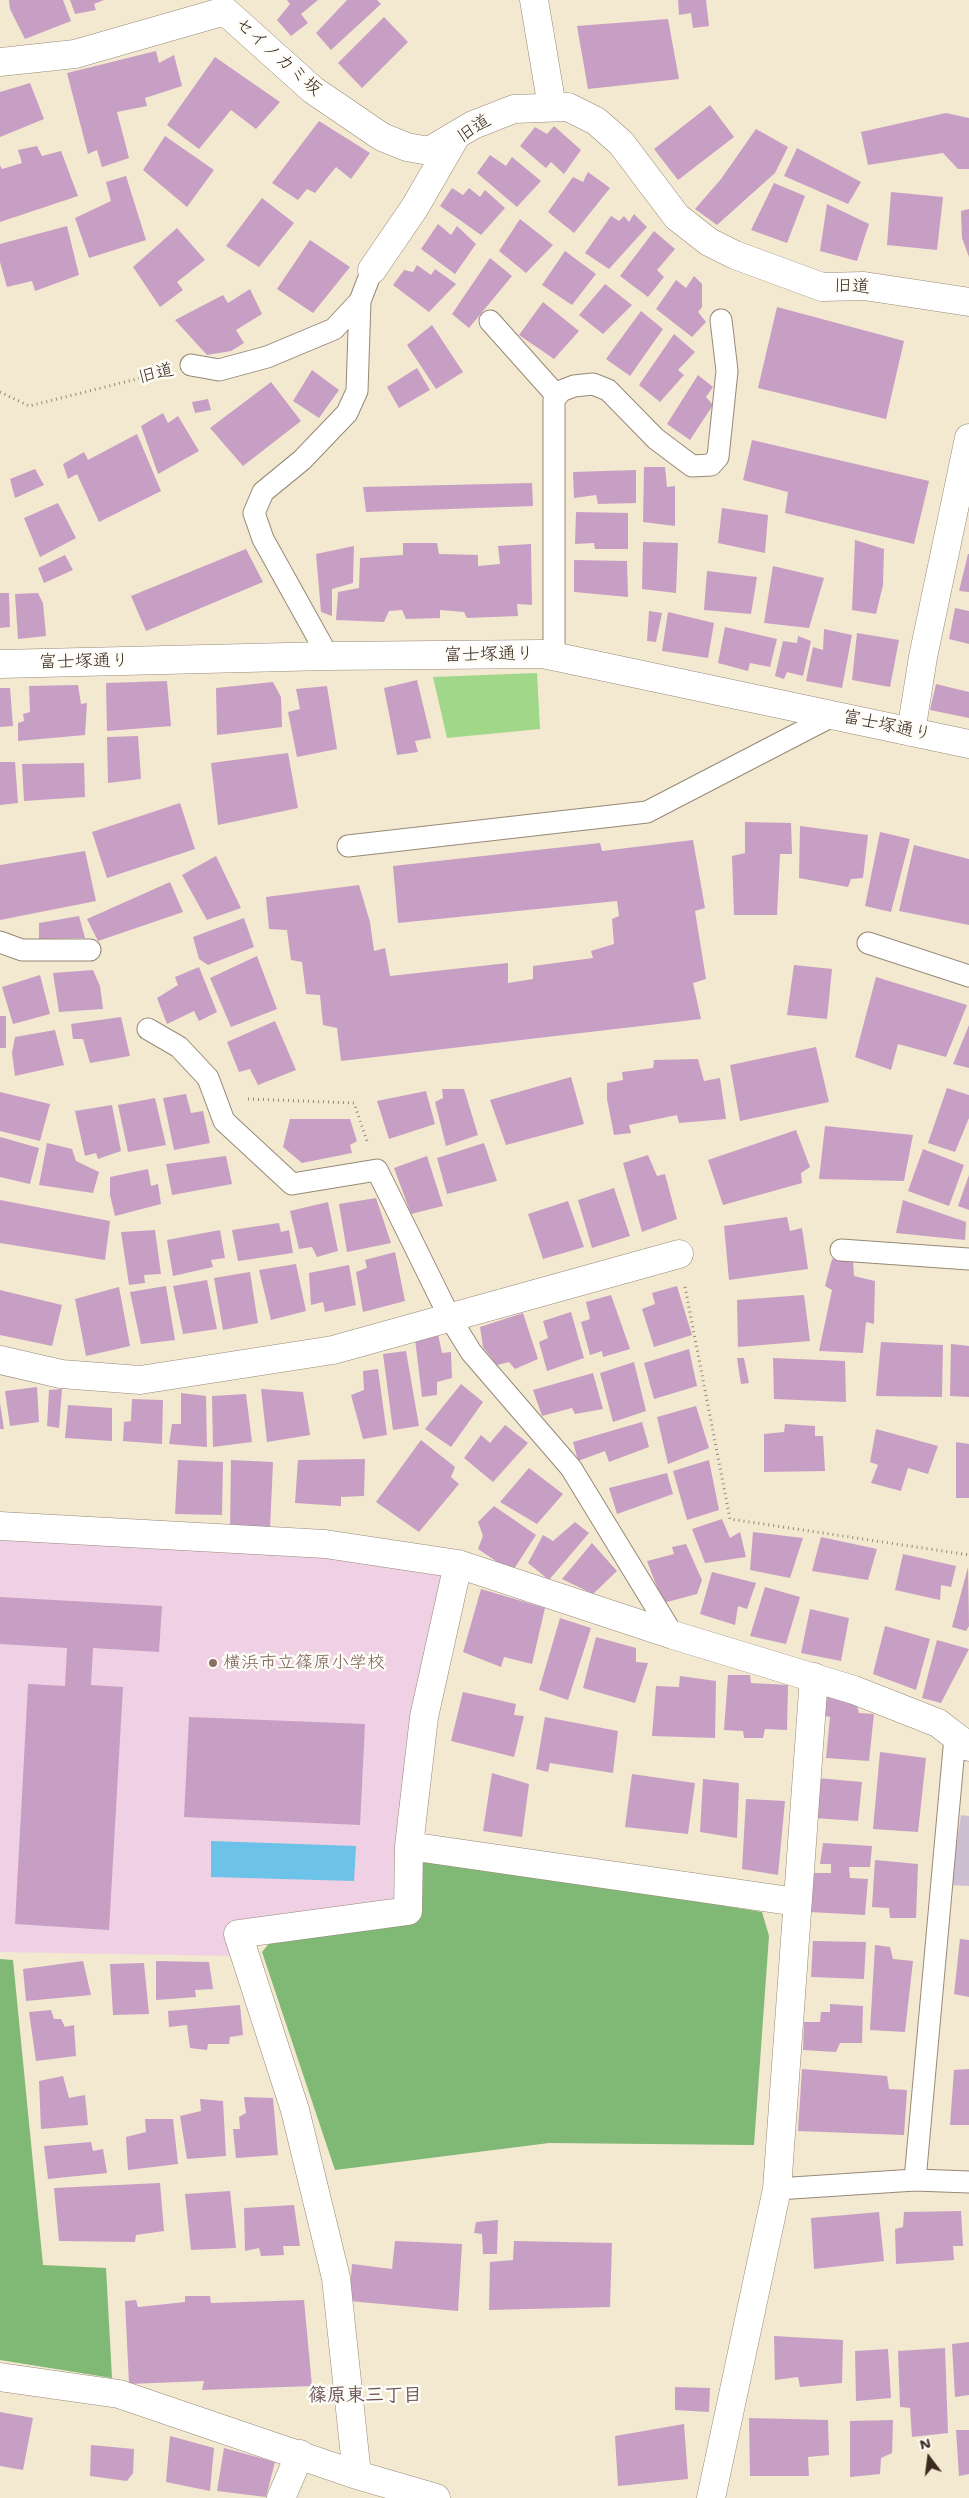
<!DOCTYPE html>
<html>
<head>
<meta charset="utf-8">
<style>
	body { margin:0 }
	#map { position:relative; width:969px; height:2498px; overflow:hidden; background:#f3e8d0; font-family:"Shantell Sans",sans-serif }
	canvas { display:block }
	.north { position:absolute; left:904px; top:2433px; width:50px; height:50px; -webkit-text-stroke:4px #fdfcf7; paint-order:stroke; rotate:345deg; font-size:14px; font-weight:700; line-height:20px; text-align:center; color:#3b2a1e }
	.north::after { content:''; display:block; margin:auto; width:18px; height:22px; background:#3b2a1e; clip-path:polygon(50% 0,100% 100%,50% 72%,0 100%) }
</style>
</head>
<body>
<div id="map">
<canvas width="969" height="2498"></canvas>
<div class="north">N</div>
</div>
<script>
const context = document.querySelector('canvas').getContext('2d');
context.lineJoin = 'round';
function fillPath(path, color) {
  context.fillStyle = color;
  context.fill(path, 'evenodd');
}
function toPath(rows) {
  const path = new Path2D();
  for (const r of rows) {
    path.moveTo(r[0], r[1]);
    for (let i = 2; i < r.length; i += 2) path.lineTo(r[i], r[i + 1]);
  }
  return path;
}
function strokePath(path, color, width, dash) {
  context.strokeStyle = color;
  context.lineWidth = width;
  context.lineCap = dash ? 'butt' : 'round';
  context.setLineDash(dash || []);
  context.stroke(path);
}
function label(font, color, halo, rows, align = 'center') {
  context.font = font + ' "Shantell Sans","Klee One",sans-serif';
  context.lineWidth = 5;
  context.setLineDash([]);
  context.textBaseline = 'middle';
  context.strokeStyle = halo;
  context.fillStyle = color;
  for (const [text, x, y, turn = 0] of rows) {
    context.save();
    context.translate(x, y);
    context.rotate((+turn || 0) * Math.PI / 180);
    context.textAlign = isNaN(turn) ? turn : align;
    if (halo) context.strokeText(text, 0, 0);
    context.fillText(text, 0, 0);
    context.restore();
  }
}
fillPath(toPath([
	[0,1536,327,1556,443,1573,399,1902,226,1926,237,1956,0,1952]
]), '#f0d0e4');
fillPath(toPath([
	[961,1815,969,1816,969,1886,950,1885]
]), '#cebed1');
fillPath(toPath([
	[537,673,540,729,447,738,433,677]
]), '#a1d789');
fillPath(toPath([
	[419,1856,762,1912,769,1936,754,2145,549,2143,335,2170,262,1952,272,1940,417,1919],
	[0,1959,13,1960,43,2265,106,2268,112,2378,0,2360]
]), '#80b875');
fillPath(toPath([
	[211,1841,356,1846,354,1881,211,1877]
]), '#6cc2e9');
fillPath(toPath([
	[9,0,63,0,71,21,25,39,10,9],
	[70,0,104,0,94,4,96,10,75,14],
	[287,0,318,0,301,14,308,23,291,36,277,20,290,4],
	[347,0,377,0,381,4,331,50,316,33],
	[678,0,706,0,709,26,693,28,691,13,679,15],
	[384,17,408,42,362,88,338,63],
	[668,19,679,79,588,89,577,26],
	[156,51,159,63,174,55,182,86,145,98,147,106,117,112,129,158,102,167,97,150,88,154,67,73],
	[215,57,280,102,256,129,231,110,199,149,167,125],
	[30,83,44,119,0,137,0,92],
	[710,105,734,137,678,180,654,149],
	[946,113,969,118,969,169,958,169,943,153,868,165,861,132],
	[319,121,370,153,351,179,336,167,315,193,307,189,298,200,272,183],
	[554,126,581,150,564,174,551,162,546,168,520,146,535,127,547,134],
	[756,129,788,147,775,173,717,225,695,209,721,179],
	[165,136,214,170,187,207,143,170],
	[37,146,42,156,61,151,78,196,0,222,0,165,2,169,22,163,18,150],
	[797,148,861,182,848,204,784,176],
	[490,155,506,166,512,157,541,181,517,207,477,173],
	[588,172,610,188,574,233,548,212,573,177,583,182],
	[126,176,146,240,89,258,75,218,111,201,106,182],
	[774,183,805,196,787,243,751,230],
	[452,188,463,195,469,188,480,197,485,190,505,208,481,235,440,206],
	[891,192,943,197,937,250,887,245],
	[262,198,294,223,259,267,226,246],
	[827,204,869,224,857,261,820,251],
	[969,209,969,257,962,238,961,211],
	[634,214,647,227,609,269,585,253,611,216,619,221,624,216,629,222],
	[520,219,553,245,526,273,499,251],
	[438,224,451,235,457,226,476,244,455,274,421,249],
	[67,226,79,275,35,291,32,281,7,287,0,262,0,244],
	[177,228,205,260,177,282,183,290,160,307,133,267],
	[654,231,675,249,657,270,664,277,648,297,620,276],
	[310,240,350,267,313,313,277,289],
	[565,251,596,274,572,305,542,285],
	[490,258,512,276,469,328,452,314],
	[417,265,431,275,435,269,456,284,429,312,393,285,404,270,413,272],
	[694,276,702,284,702,307,698,312,706,322,692,337,656,309,676,280,686,288],
	[605,284,632,305,603,334,579,315],
	[250,289,262,314,236,330,244,343,231,351,207,355,175,320,223,295,228,303],
	[543,302,579,331,554,359,519,335],
	[777,307,904,341,886,419,758,388],
	[641,311,663,329,630,376,606,359],
	[432,325,463,372,436,389,407,345],
	[674,334,695,352,678,370,684,375,660,402,639,385],
	[417,368,430,390,399,408,387,387],
	[312,370,339,390,319,418,293,401],
	[698,375,713,387,706,397,713,405,690,440,667,424],
	[271,382,301,421,243,466,210,428],
	[208,399,211,410,195,413,192,402],
	[163,413,168,423,178,416,199,451,158,474,141,426],
	[137,434,161,491,99,522,77,474,68,479,63,464,84,452,88,460],
	[752,440,929,481,914,544,785,513,788,492,743,480],
	[644,467,665,467,667,487,675,486,675,526,643,522],
	[35,469,44,485,15,498,10,479],
	[636,470,636,503,598,504,596,495,574,498,573,472],
	[532,483,533,506,366,512,363,487],
	[58,503,76,538,40,557,24,518],
	[722,508,768,515,765,553,718,543],
	[576,512,628,513,628,549,595,549,594,543,575,544],
	[855,540,884,549,883,585,876,614,852,610],
	[643,542,678,543,676,593,642,589],
	[403,543,437,543,439,554,478,555,478,566,500,564,498,546,531,544,532,605,517,604,518,616,467,618,464,612,440,610,440,618,406,619,402,610,389,611,384,622,336,620,338,592,359,588,360,558,403,555],
	[354,546,353,583,332,589,332,616,321,612,316,554],
	[246,549,263,582,146,631,131,596],
	[968,554,969,554,969,592,959,591],
	[65,555,73,570,44,583,38,568],
	[574,560,627,561,628,597,574,592],
	[773,566,824,578,809,628,764,623],
	[707,571,757,577,751,614,704,610],
	[0,593,9,593,10,627,0,628],
	[38,593,43,603,46,636,18,639,15,594],
	[955,608,969,611,969,644,949,639],
	[649,611,662,613,656,642,647,641],
	[668,612,714,623,708,658,662,651],
	[725,627,777,639,770,667,750,663,748,671,718,663],
	[824,629,852,635,842,688,806,681,813,647,823,650],
	[857,633,899,640,890,687,852,680],
	[798,636,811,641,803,676,787,672,784,679,775,676,783,641,797,643],
	[417,680,431,738,415,741,418,752,397,755,384,688],
	[167,681,171,726,107,731,106,683],
	[273,682,281,697,282,727,217,735,216,688],
	[936,684,969,692,969,718,930,710],
	[78,685,81,704,87,703,85,735,18,741,18,723,24,721,23,714,30,712,29,686],
	[327,686,337,749,297,757,288,712,300,709,296,689],
	[0,688,10,688,13,726,0,727],
	[138,736,141,779,108,783,107,737],
	[288,753,298,808,218,825,211,763],
	[0,762,15,762,18,803,0,805],
	[84,763,85,797,24,801,22,764],
	[180,803,195,849,107,878,92,832],
	[745,822,791,823,792,854,780,854,777,915,734,915,732,856,745,853],
	[800,826,868,835,863,878,851,879,848,887,799,878],
	[880,832,910,839,891,912,865,906],
	[693,840,705,908,695,911,706,979,693,983,701,1019,341,1061,337,1028,323,1025,320,995,306,994,302,962,291,960,287,930,269,929,266,897,359,885,370,922,374,951,385,948,390,976,508,963,508,983,533,979,533,966,593,958,591,951,614,944,612,919,619,916,617,901,398,923,393,866,600,843,602,851],
	[914,845,969,859,969,925,899,911],
	[85,851,96,901,0,920,0,865],
	[216,856,241,908,207,920,182,875],
	[170,882,183,912,98,941,87,919],
	[79,916,85,938,39,939,39,923],
	[244,918,254,947,208,965,199,959,193,937],
	[257,956,277,1009,231,1027,210,978],
	[794,965,832,969,827,1019,787,1015],
	[199,967,217,1012,199,1021,194,1011,167,1024,157,998,178,985,175,977],
	[93,970,100,986,103,1009,59,1012,53,973],
	[40,975,50,1014,13,1024,2,987],
	[876,977,967,1005,946,1057,898,1044,891,1070,855,1057],
	[0,1016,6,1016,6,1048,0,1048],
	[121,1017,130,1056,90,1063,83,1039,73,1039,71,1024],
	[275,1021,296,1070,258,1085,250,1069,239,1072,227,1042],
	[969,1025,969,1068,953,1064],
	[55,1030,64,1065,15,1076,12,1053,15,1037],
	[816,1047,829,1102,740,1121,730,1065],
	[698,1059,704,1081,720,1078,726,1119,679,1123,677,1115,629,1125,631,1133,614,1135,607,1099,607,1083,623,1080,622,1072,653,1068,654,1060],
	[571,1077,584,1124,506,1145,490,1100],
	[947,1088,969,1095,969,1118,955,1152,928,1143],
	[442,1089,464,1089,478,1135,446,1146,435,1102,443,1098],
	[426,1091,435,1124,389,1139,377,1101],
	[0,1092,50,1104,40,1141,0,1131],
	[186,1094,191,1113,203,1111,210,1143,174,1150,163,1098],
	[155,1098,166,1145,128,1152,118,1105],
	[112,1105,121,1151,98,1159,96,1153,85,1156,75,1111],
	[290,1119,350,1119,357,1141,350,1145,352,1153,302,1163,283,1147],
	[825,1126,913,1135,904,1181,819,1179],
	[796,1130,810,1167,801,1173,802,1183,723,1205,708,1160],
	[0,1137,39,1148,30,1184,0,1177],
	[47,1143,72,1149,76,1161,99,1172,93,1193,39,1185],
	[484,1143,497,1181,447,1194,437,1158],
	[923,1149,964,1165,949,1206,908,1191],
	[648,1155,657,1176,665,1174,677,1219,642,1232,623,1163],
	[226,1156,232,1184,172,1195,166,1164],
	[427,1156,443,1206,411,1214,394,1168],
	[148,1169,151,1186,158,1184,161,1204,115,1216,110,1195,110,1177],
	[969,1175,969,1210,958,1206],
	[614,1188,630,1236,592,1248,578,1200],
	[376,1198,391,1243,347,1252,339,1204],
	[0,1200,110,1221,105,1260,0,1243],
	[903,1200,966,1222,965,1240,896,1233],
	[568,1201,584,1247,543,1259,528,1214],
	[328,1202,338,1251,317,1257,312,1247,299,1249,290,1211],
	[787,1217,790,1231,802,1228,808,1269,729,1280,724,1226],
	[279,1223,281,1232,289,1230,293,1253,238,1261,232,1230],
	[155,1230,161,1274,144,1275,145,1283,129,1285,121,1232],
	[220,1230,225,1258,211,1260,213,1267,173,1276,167,1240],
	[395,1252,405,1301,363,1312,356,1272,367,1268,365,1260],
	[832,1259,853,1262,854,1276,875,1281,874,1324,866,1322,863,1353,819,1351,832,1290,825,1286],
	[296,1264,306,1311,271,1320,259,1270],
	[349,1265,356,1305,325,1312,323,1302,311,1305,309,1273],
	[250,1272,258,1323,223,1330,214,1278],
	[207,1280,217,1329,183,1334,173,1286],
	[166,1286,175,1340,141,1344,130,1292],
	[677,1286,692,1335,654,1347,642,1309,655,1304,652,1293],
	[119,1287,130,1346,86,1356,75,1299],
	[0,1290,62,1305,52,1346,0,1335],
	[611,1295,630,1349,603,1357,602,1351,590,1355,581,1322,590,1319,586,1302],
	[804,1295,810,1341,738,1347,737,1300],
	[571,1312,584,1358,547,1371,539,1342,548,1338,543,1321],
	[523,1313,538,1359,515,1369,509,1362,497,1365,483,1347,480,1327],
	[438,1334,442,1353,451,1352,452,1378,437,1382,437,1395,422,1397,415,1339],
	[881,1342,943,1345,942,1397,876,1396],
	[951,1344,969,1346,969,1397,950,1396],
	[689,1349,697,1386,654,1399,644,1363],
	[406,1351,419,1426,393,1430,383,1354],
	[737,1358,744,1358,749,1383,741,1384],
	[773,1358,845,1361,846,1402,774,1399],
	[634,1362,646,1411,613,1422,600,1373],
	[378,1369,387,1435,363,1439,351,1395,364,1390,363,1371],
	[593,1373,603,1409,575,1414,572,1408,542,1416,533,1390],
	[461,1384,483,1402,451,1447,425,1429],
	[37,1387,39,1422,10,1426,5,1391],
	[62,1389,59,1428,47,1426,49,1390],
	[261,1389,303,1392,310,1435,267,1442],
	[181,1393,206,1396,207,1447,169,1444,172,1424,181,1424],
	[246,1394,252,1442,213,1447,212,1396],
	[132,1399,163,1400,162,1444,123,1441,124,1422,131,1421],
	[0,1403,4,1429,0,1429],
	[68,1405,112,1408,112,1441,65,1438],
	[696,1406,709,1448,668,1464,657,1417],
	[642,1422,649,1447,609,1462,605,1451,578,1461,573,1442],
	[785,1424,815,1426,815,1436,823,1436,825,1471,764,1472,764,1434,784,1432],
	[505,1425,528,1443,493,1482,464,1458,481,1435,490,1443],
	[876,1429,938,1446,928,1474,908,1468,901,1491,871,1483,878,1465,870,1462],
	[421,1440,455,1467,451,1477,459,1484,419,1532,376,1502],
	[956,1442,969,1444,969,1498,956,1498],
	[365,1459,364,1496,341,1497,341,1506,295,1503,298,1460],
	[178,1460,223,1462,222,1515,175,1514],
	[231,1460,273,1462,270,1529,230,1529],
	[709,1460,719,1510,687,1520,673,1471],
	[529,1468,563,1494,537,1524,500,1502],
	[667,1473,673,1494,617,1514,609,1488],
	[494,1506,536,1535,512,1572,478,1549,483,1536,478,1522],
	[722,1519,730,1538,740,1532,746,1557,705,1563,692,1529],
	[575,1522,589,1533,549,1580,528,1563,543,1535,553,1541],
	[753,1532,803,1538,790,1578,750,1570],
	[821,1537,877,1549,868,1580,812,1571],
	[592,1543,617,1571,593,1594,562,1579],
	[686,1544,702,1580,697,1594,663,1603,647,1561,674,1554,672,1547],
	[903,1554,956,1566,951,1587,941,1585,940,1600,895,1590],
	[968,1567,969,1626,966,1631,952,1627],
	[712,1572,756,1583,747,1609,738,1606,735,1625,700,1614],
	[765,1587,800,1597,786,1644,750,1636],
	[481,1589,545,1608,532,1664,504,1657,501,1667,463,1652],
	[0,1597,162,1606,159,1652,93,1648,91,1685,123,1687,109,1930,15,1924,28,1684,65,1686,67,1648,0,1644],
	[810,1609,849,1618,841,1661,801,1653],
	[560,1618,591,1628,568,1700,539,1690],
	[885,1626,930,1639,916,1690,873,1674],
	[596,1637,636,1648,636,1662,648,1663,635,1703,583,1688],
	[937,1640,969,1649,941,1703,922,1698],
	[728,1675,750,1675,751,1683,788,1685,787,1730,765,1729,763,1738,744,1738,743,1731,724,1730],
	[680,1676,716,1681,715,1738,652,1736,656,1686,679,1687],
	[463,1692,516,1704,514,1715,524,1716,514,1757,451,1741],
	[824,1695,856,1702,859,1713,874,1714,869,1761,826,1758,830,1717,821,1715],
	[189,1717,365,1724,360,1825,184,1817],
	[545,1717,618,1731,613,1773,550,1763,548,1772,536,1769],
	[880,1752,926,1758,918,1832,873,1829],
	[492,1773,529,1784,522,1837,483,1831],
	[632,1774,695,1783,688,1834,625,1827],
	[817,1778,862,1782,858,1821,814,1818],
	[703,1779,739,1783,737,1838,700,1832],
	[746,1799,785,1801,778,1875,742,1869],
	[823,1843,872,1846,870,1867,849,1867,850,1878,868,1879,865,1915,809,1912,814,1873,831,1873,831,1864,820,1864],
	[875,1860,918,1864,916,1918,890,1918,889,1908,872,1907],
	[960,1939,969,1940,969,1997,954,1994],
	[813,1941,866,1942,864,1979,811,1977],
	[875,1945,890,1947,893,1959,913,1961,905,2032,870,2030],
	[83,1961,91,1995,26,2001,23,1969],
	[156,1961,209,1962,213,1989,195,1990,196,1997,156,2000],
	[144,1963,149,2014,113,2015,110,1964],
	[830,2004,863,2006,862,2043,840,2043,836,2052,803,2050,804,2022,820,2022,821,2012,830,2012],
	[240,2005,243,2035,230,2037,229,2044,208,2044,207,2050,190,2048,187,2025,169,2027,168,2011],
	[51,2010,54,2019,61,2019,65,2027,74,2025,76,2056,36,2061,29,2012],
	[802,2069,887,2076,889,2089,907,2090,904,2135,798,2131],
	[969,2069,969,2125,950,2125,954,2070],
	[63,2076,69,2098,85,2095,88,2125,41,2129,39,2081],
	[244,2097,273,2098,278,2155,236,2158,233,2129,240,2129,239,2117,246,2113],
	[200,2099,223,2101,226,2156,187,2159,180,2116,201,2111],
	[145,2119,173,2119,178,2164,128,2170,126,2137,146,2132],
	[91,2142,93,2151,103,2149,107,2173,48,2179,44,2146],
	[160,2183,164,2231,136,2235,135,2242,59,2241,54,2188],
	[230,2191,236,2248,191,2250,185,2194],
	[294,2205,300,2246,283,2246,284,2255,261,2256,259,2248,245,2251,244,2208],
	[961,2211,963,2246,953,2246,954,2260,896,2264,895,2229,903,2227,904,2212],
	[879,2212,884,2261,814,2269,811,2218],
	[498,2220,497,2254,483,2254,482,2234,474,2233,476,2222],
	[395,2241,462,2244,458,2311,349,2301,352,2264,392,2269],
	[514,2241,612,2243,610,2307,489,2310,490,2262,513,2260],
	[185,2296,210,2296,211,2303,304,2300,312,2386,202,2390,204,2381,129,2384,125,2301,136,2300,138,2307,185,2302],
	[774,2336,843,2340,842,2383,800,2387,798,2377,775,2380],
	[969,2342,969,2395,955,2397,952,2344],
	[945,2348,948,2433,912,2437,910,2408,900,2407,898,2351],
	[888,2349,891,2398,856,2401,855,2351],
	[675,2387,710,2388,709,2412,675,2410],
	[0,2412,33,2418,23,2470,0,2466],
	[749,2418,828,2420,829,2455,808,2457,809,2476,750,2476],
	[893,2420,892,2453,881,2458,880,2474,850,2477,850,2421],
	[684,2424,688,2479,618,2486,615,2436],
	[956,2430,969,2430,969,2474,959,2476],
	[170,2436,214,2448,210,2491,166,2482],
	[91,2445,134,2449,133,2473,127,2481,90,2476],
	[224,2448,275,2462,266,2497,217,2491]
]), '#c89fc4');
const service = toPath([
	[490,321,557,396],
	[191,365,219,370,267,357,334,329,360,301,372,270],
	[328,656,263,539,254,513,263,492,302,460,347,413,357,391,360,301],
	[554,657,554,400,561,391,574,386,593,384,608,390,656,439,692,466,711,465,718,457,727,371,721,320],
	[348,846,647,812,834,715],
	[0,942,22,950,90,950],
	[868,943,969,976],
	[148,1029,179,1047,208,1078,224,1121,292,1184,377,1170,450,1318,471,1352,571,1468,673,1635],
	[841,1250,969,1259],
	[915,2180,955,1737],
	[777,2189,915,2180,969,2182]
]);
const minor = toPath([
	[534,0,552,107],
	[0,62,75,54,225,11,313,90,382,137,407,147,429,151,473,125,514,109,568,107,596,121,621,143,677,217,709,242,735,255,822,287,864,286,969,302],
	[372,270,415,207,456,136],
	[0,664,328,656,543,654,969,744],
	[911,732,923,657,969,438],
	[0,1360,61,1374,140,1380,333,1350,679,1254],
	[0,1526,325,1544,458,1564,673,1635,854,1690,938,1723,969,1747],
	[409,1846,797,1902],
	[0,2377,119,2394,357,2475,436,2498],
	[357,2475,336,2278,295,2110,238,1934,408,1911,409,1846,424,1717,458,1564],
	[281,2498,300,2454],
	[711,2498,777,2189,814,1677]
]);
strokePath(service, '#978977', 23);
strokePath(minor, '#978977', 29);
strokePath(toPath([
	[0,392,29,406,161,373],
	[248,1099,354,1103,367,1141],
	[685,1287,730,1519,969,1555]
]), '#978977', 3, [1, 4]);
strokePath(service, '#fff', 21);
strokePath(minor, '#fff', 28);
for (const [x, y, r, color] of [
	[213,1663,5,"#8d6e63"]
]) {
  const dot = new Path2D();
  dot.arc(x, y, r, 0, 2 * Math.PI);
  context.fillStyle = color;
  context.fill(dot);
  strokePath(dot, '#fdfcf7', 2);
}
label('18px', '#3b2a1e', '#fdfcf7', [
	["セイノカミ坂",278,57,41],
	["旧道",474,129,-34],
	["旧道",852,287,2],
	["旧道",156,374,-14],
	["富士塚通り",489,655,-1],
	["富士塚通り",84,662,-1],
	["富士塚通り",887,726,12]
]);
label('18px', '#785e54', '#fdfcf7', [
	["横浜市立篠原小学校",223,1663]
], 'left');
label('bold 19px', '#6c5358', '#fdfcf7', [
	["篠原東三丁目",365,2396]
]);
</script>
</body>
</html>
